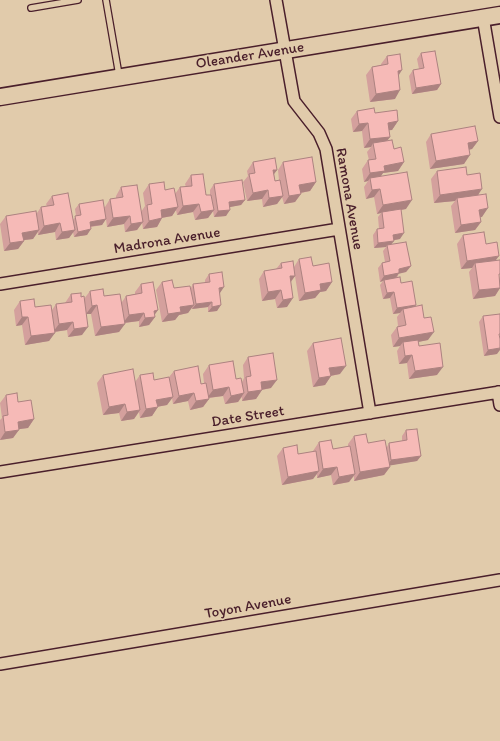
<!DOCTYPE html>
<html>
<head>
<meta charset="utf-8">
<style>
	body { margin:0 }
	canvas { display:block; background:#e1cbab }
</style>
</head>
<body>
<canvas width="500" height="741"></canvas>
<script>
const context = document.querySelector('canvas').getContext('2d');
context.lineJoin = 'round';
function toPath(rows) {
  const path = new Path2D();
  for (const r of rows) {
    path.moveTo(r[0], r[1]);
    for (let i = 2; i < r.length; i += 2) path.lineTo(r[i], r[i + 1]);
  }
  return path;
}
function strokePath(path, color, width, dash) {
  context.strokeStyle = color;
  context.lineWidth = width;
  context.lineCap = dash ? 'butt' : 'round';
  context.setLineDash(dash || []);
  context.stroke(path);
}
function fillPath(path, color) {
  context.fillStyle = color;
  context.fill(path, 'evenodd');
}
function label(font, color, halo, rows, align = 'center') {
  context.font = font + ' Itim,sans-serif';
  context.lineWidth = 3.5;
  context.setLineDash([]);
  context.textBaseline = 'middle';
  context.strokeStyle = halo;
  context.fillStyle = color;
  for (const [text, x, y, turn = 0] of rows) {
    context.save();
    context.translate(x, y);
    context.rotate((+turn || 0) * Math.PI / 180);
    context.textAlign = isNaN(turn) ? turn : align;
    if (halo) context.strokeText(text, 0, 0);
    context.fillText(text, 0, 0);
    context.restore();
  }
}
const lane = toPath([
	[106,0,119,75],
	[31,8,78,0]
]);
const street = toPath([
	[276,0,294,101,319,133,326,149,370,413],
	[483,17,500,117],
	[0,284,339,229],
	[498,392,500,405],
	[0,472,500,392],
	[0,664,500,580]
]);
const secondary = toPath([
	[0,97,500,15]
]);
strokePath(lane, '#4a1f2b', 8);
strokePath(street, '#4a1f2b', 14);
strokePath(secondary, '#4a1f2b', 19);
strokePath(lane, '#e1cbab', 5.5);
strokePath(street, '#e1cbab', 11);
strokePath(secondary, '#e1cbab', 16);
fillPath(toPath([
	[421,53,441,84,437,90,412,94,409,76,413,70,419,69,417,59],
	[387,56,395,99,370,102,366,75,372,67,381,65,381,64],
	[357,111,375,113,398,121,392,130,389,130,390,137,387,141,394,149,404,162,398,171,383,173,381,176,406,209,401,210,400,239,394,240,391,244,411,266,406,272,399,273,397,278,416,305,415,307,428,340,418,342,419,346,437,375,409,379,407,363,399,364,397,351,400,346,393,347,391,335,397,327,398,326,397,317,400,313,393,314,390,298,383,299,380,285,383,281,380,282,378,268,382,263,385,262,383,251,386,247,374,248,373,235,377,229,379,229,378,217,381,213,377,214,374,197,366,199,364,187,368,181,364,182,362,169,368,160,369,160,367,152,371,147,364,148,362,131,353,132,351,119],
	[431,134,478,141,472,149,469,150,464,164,430,169,426,142],
	[253,162,277,170,274,174,275,181,279,180,278,170,283,162,316,182,310,191,301,193,295,202,284,204,282,197,277,204,263,207,262,199,247,201,243,182,248,176,247,171],
	[437,171,467,175,479,195,482,217,480,217,481,222,475,230,455,233,451,206,455,201,434,203,431,179],
	[191,175,206,195,210,195,210,190,214,184,245,200,241,205,229,207,226,216,214,217,213,211,208,218,195,220,193,212,177,215,176,210,172,216,162,218,157,227,143,229,142,222,137,230,125,232,124,224,107,227,106,219,102,225,91,227,87,235,74,237,73,232,69,238,56,240,55,232,38,235,38,232,33,239,23,240,24,241,18,249,4,251,0,224,6,216,37,213,41,207,47,206,46,204,52,196,73,220,76,216,75,209,79,204,105,207,110,199,116,198,116,196,121,187,141,212,145,206,143,193,149,184,175,194,180,187,186,187,185,184],
	[463,235,486,244,496,260,500,282,500,288,495,296,473,299,469,272,472,268,461,269,457,244],
	[299,259,313,266,332,282,326,291,320,292,315,298,299,301,295,276,291,282,287,307,277,308,275,299,262,301,259,279,264,271,276,269,281,263,294,267],
	[209,274,220,293,217,311,208,312,208,307,192,309,192,307,188,313,179,315,175,320,162,322,156,290,162,282,174,288,191,288,193,284,205,283,205,280],
	[141,284,158,310,154,315,155,317,149,325,139,327,139,321,125,323,119,332,95,336,91,314,86,314,82,335,68,337,67,330,55,332,49,341,25,345,22,325,16,326,14,310,20,301,35,307,52,310,56,304,65,303,71,294,81,297,84,299,90,291,104,296,122,302,126,296,135,294,135,292],
	[483,316,497,354,484,356,479,322],
	[313,343,340,374,331,376,325,385,313,387,307,351],
	[248,357,271,388,262,390,256,399,242,401,242,397,238,402,225,404,223,396,209,398,209,399,203,407,190,410,188,401,173,404,172,398,167,405,157,407,152,416,140,418,139,412,134,419,121,421,119,413,103,415,97,383,103,375,135,382,140,375,154,380,169,377,174,371,201,384,204,383,203,374,209,365,242,382,244,378,243,365],
	[6,395,18,402,34,419,28,428,19,429,13,438,0,440,0,420,2,418,0,403],
	[406,430,421,456,417,461,390,465,390,467,384,475,354,481,354,476,349,482,333,485,331,475,317,478,317,474,313,479,282,485,277,456,283,448,298,454,313,452,313,451,319,442,333,449,348,447,348,444,354,436,368,443,387,447,389,443,402,441,402,436]
]), '#d4a09d');
fillPath(toPath([
	[402,70,397,78,398,71],
	[441,84,437,90,412,94,416,88],
	[400,90,395,99,370,102,376,94],
	[398,121,392,130,382,131,388,123],
	[368,123,362,131,353,132,359,124],
	[390,137,384,145,373,143,371,147,364,148,370,139],
	[478,141,472,149,462,151,468,143],
	[470,155,464,164,430,169,436,161],
	[404,162,398,171,383,173,379,179,370,178,368,181,364,182,370,173,384,166],
	[273,170,277,170,271,178],
	[316,182,310,191,294,194,299,185],
	[380,189,374,197,366,199,372,190],
	[482,189,476,198,457,198,455,201,434,203,440,195],
	[268,190,262,199,247,201,253,193],
	[301,194,295,202,284,204,289,196],
	[283,196,277,204,263,207,269,198],
	[245,200,241,205,225,208,229,202],
	[412,200,406,209,382,213,382,212,381,213,377,214,383,205],
	[199,204,193,212,177,215,183,206],
	[178,207,172,216,155,219,161,210],
	[488,208,482,217,473,218,479,210],
	[214,210,208,218,195,220,201,212],
	[230,210,226,216,214,217,218,211],
	[130,216,124,224,107,227,113,218],
	[162,218,157,227,143,229,149,221],
	[106,219,102,225,86,227,90,222],
	[143,222,137,230,125,232,131,224],
	[481,222,475,230,455,233,461,225],
	[60,223,55,232,38,235,44,226],
	[91,229,87,235,74,237,78,232],
	[39,230,33,239,16,241,22,233],
	[75,230,69,238,56,240,62,232],
	[404,233,400,239,389,241,393,235],
	[24,241,18,249,4,251,10,243],
	[394,241,390,246,387,245,386,247,374,248,378,243],
	[499,256,493,264,475,263,472,268,461,269,467,261],
	[411,266,406,272,398,274,399,273,395,279,384,280,383,281,380,282,384,276,399,269],
	[290,276,295,276,289,284],
	[332,282,326,291,320,292,315,298,299,301,305,293,320,284],
	[224,287,220,293,219,288],
	[500,288,495,296,473,299,479,290],
	[281,290,275,299,262,301,268,292],
	[394,292,390,298,383,299,387,293],
	[293,298,287,307,277,308,283,300],
	[212,302,208,307,192,309,196,304],
	[97,305,91,314,86,314,92,306],
	[194,305,188,313,179,315,175,320,162,322,168,314,180,307],
	[221,305,217,311,208,312,212,307],
	[416,305,412,310,403,309,400,313,393,314,397,308],
	[158,310,153,317,155,317,149,325,139,327,145,318,154,311],
	[144,313,139,321,123,323,129,315],
	[22,317,28,317,22,325,16,326],
	[73,322,67,330,53,332,59,324],
	[125,324,119,332,95,336,101,327],
	[88,327,82,335,68,337,74,329],
	[434,332,428,340,403,345,403,342,400,346,393,347,399,338],
	[55,333,49,341,25,345,31,336],
	[500,348,500,350,497,354,484,356,488,350],
	[412,355,407,363,399,364,405,356],
	[346,366,340,374,324,377,329,368],
	[443,367,437,375,409,379,415,371],
	[331,376,325,385,313,387,319,378],
	[277,380,271,388,255,391,261,382],
	[229,387,223,396,207,398,213,390],
	[262,390,256,399,242,401,248,392],
	[194,393,188,401,173,404,179,396],
	[244,393,238,402,225,404,231,396],
	[173,397,167,405,150,408,156,400],
	[209,399,203,407,190,410,196,401],
	[125,404,119,413,103,415,109,407],
	[158,407,152,416,140,418,146,409],
	[140,410,134,419,121,421,127,412],
	[34,419,28,428,12,430,18,422],
	[19,430,13,438,0,440,5,432],
	[421,456,417,461,387,466,391,460],
	[337,467,331,475,317,478,323,469],
	[390,467,384,475,354,481,360,472],
	[319,471,313,479,282,485,288,477],
	[355,474,349,482,333,485,339,477]
]), '#ac8280');
const building = toPath([
	[435,51,441,84,416,88,413,70,424,68,421,53,435,51],
	[400,54,402,70,398,71,400,90,376,94,372,67,388,64,387,56,400,54],
	[374,108,375,113,397,110,398,121,388,123,390,137,370,139,368,123,359,124,357,111,374,108],
	[475,126,478,141,468,143,470,155,436,161,431,134,475,126],
	[392,140,394,149,401,147,404,162,384,166,385,171,370,173,368,160,376,159,373,143,392,140],
	[312,157,316,182,299,185,301,194,289,196,283,162,312,157],
	[275,158,277,170,273,170,275,181,280,180,283,196,269,198,268,190,253,193,249,174,255,173,253,162,275,158],
	[466,167,467,175,480,173,482,189,440,195,437,171,466,167],
	[407,172,412,200,383,205,380,189,372,190,370,178,407,172],
	[203,174,206,195,211,195,214,210,201,212,199,204,183,206,180,187,192,186,191,175,203,174],
	[242,180,245,200,229,202,230,210,218,211,214,184,242,180],
	[164,182,165,190,174,188,178,207,161,210,162,218,149,221,147,205,152,204,149,184,164,182],
	[137,185,143,222,131,224,130,216,113,218,110,199,123,197,121,187,137,185],
	[68,193,75,230,62,232,60,223,44,226,41,207,54,205,52,196,68,193],
	[486,194,488,208,479,210,481,222,461,225,457,198,486,194],
	[103,200,106,219,90,222,91,229,78,232,75,216,81,215,79,204,103,200],
	[401,209,404,233,393,235,394,241,378,243,377,229,384,228,382,212,401,209],
	[36,211,39,230,22,233,24,241,10,243,6,216,36,211],
	[484,232,486,244,497,242,499,256,467,261,463,235,484,232],
	[406,242,411,266,399,269,399,273,384,276,382,263,390,261,387,245,406,242],
	[311,257,313,266,329,263,332,282,320,284,321,290,305,293,299,259,311,257],
	[500,260,500,274,499,274,500,288,479,290,475,263,500,260],
	[293,261,295,276,290,276,293,298,283,300,281,290,268,292,264,271,282,268,281,263,293,261],
	[222,272,224,287,219,288,221,305,212,307,212,302,196,304,193,284,210,282,209,274,222,272],
	[400,277,401,283,412,281,416,305,397,308,394,292,387,293,384,280,400,277],
	[172,280,174,288,190,286,194,305,180,307,181,312,168,314,162,282,172,280],
	[153,282,158,310,154,311,155,317,145,318,144,313,129,315,126,296,142,293,141,284,153,282],
	[103,289,104,296,120,294,125,324,101,327,97,305,92,306,90,291,103,289],
	[81,293,81,297,84,296,88,327,74,329,73,322,59,324,56,304,72,302,71,294,81,293],
	[34,299,35,307,51,305,55,333,31,336,28,317,22,317,20,301,34,299],
	[422,305,424,318,431,317,434,332,399,338,397,327,406,325,403,309,422,305],
	[500,314,500,334,499,334,500,339,500,348,488,350,483,316,500,314],
	[341,338,346,366,329,368,331,376,319,378,313,343,341,338],
	[418,340,419,346,440,343,443,367,415,371,412,355,405,356,403,342,418,340],
	[273,353,277,380,261,382,262,390,248,392,246,377,251,376,248,357,273,353],
	[233,361,236,379,241,378,244,393,231,396,229,387,213,390,209,365,233,361],
	[198,366,201,384,206,383,209,399,196,401,194,393,179,396,174,371,198,366],
	[133,369,140,410,127,412,125,404,109,407,103,375,133,369],
	[153,373,154,380,169,377,173,397,156,400,158,407,146,409,140,375,153,373],
	[17,393,18,402,31,400,34,419,18,422,19,430,5,432,3,416,8,415,6,395,17,393],
	[417,429,421,456,391,460,389,443,407,440,406,430,417,429],
	[366,434,368,443,385,440,390,467,360,472,354,436,366,434],
	[331,440,333,449,350,446,355,474,339,477,337,467,323,469,319,442,331,440],
	[297,445,298,454,316,451,319,471,288,477,283,448,297,445]
]);
fillPath(building, '#f6bab7');
strokePath(building, '#ac8280', 1);
label('15px', '#4a1f2b', '#e1cbab', [
	["Oleander Avenue",250,56,-9],
	["Ramona Avenue",349,199,80],
	["Madrona Avenue",167,241,-9],
	["Date Street",248,417,-9],
	["Toyon Avenue",248,607,-10]
]);
</script>
</body>
</html>
